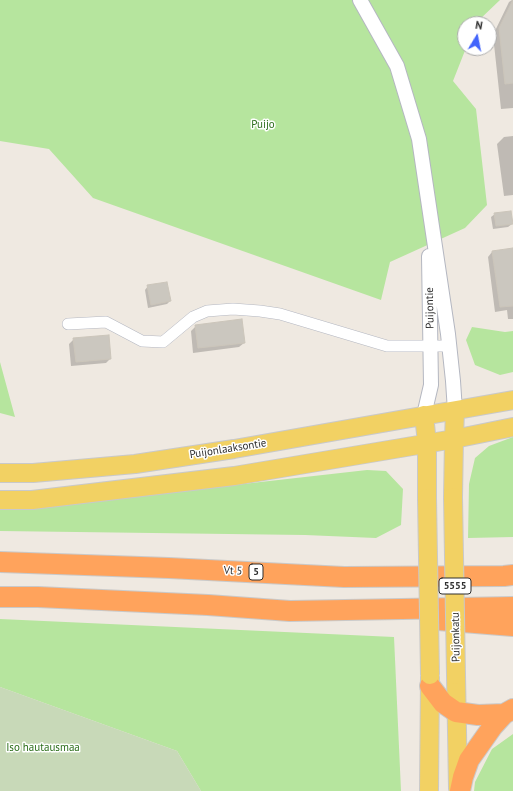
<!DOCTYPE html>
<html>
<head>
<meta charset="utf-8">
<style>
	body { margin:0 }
	#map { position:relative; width:513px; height:791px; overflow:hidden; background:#efe9e1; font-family:"PT Sans",sans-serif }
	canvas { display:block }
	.north { position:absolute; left:457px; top:16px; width:40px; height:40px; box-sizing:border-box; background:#fff; border:1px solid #ababab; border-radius:50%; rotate:10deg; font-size:11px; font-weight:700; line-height:16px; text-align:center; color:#2e2e2e }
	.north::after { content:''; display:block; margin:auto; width:14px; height:18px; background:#4264fb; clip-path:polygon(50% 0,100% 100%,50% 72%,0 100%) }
</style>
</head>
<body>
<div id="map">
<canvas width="513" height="791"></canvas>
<div class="north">N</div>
</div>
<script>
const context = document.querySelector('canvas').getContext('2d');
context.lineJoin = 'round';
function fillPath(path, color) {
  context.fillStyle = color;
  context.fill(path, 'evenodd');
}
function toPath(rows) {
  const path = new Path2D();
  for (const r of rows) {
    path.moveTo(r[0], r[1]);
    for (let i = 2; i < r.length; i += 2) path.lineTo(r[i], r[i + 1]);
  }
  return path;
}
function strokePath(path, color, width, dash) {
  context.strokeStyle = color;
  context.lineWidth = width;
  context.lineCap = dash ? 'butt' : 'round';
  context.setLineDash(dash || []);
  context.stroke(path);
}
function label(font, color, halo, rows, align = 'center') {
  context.font = font + ' "PT Sans",sans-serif';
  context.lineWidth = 3;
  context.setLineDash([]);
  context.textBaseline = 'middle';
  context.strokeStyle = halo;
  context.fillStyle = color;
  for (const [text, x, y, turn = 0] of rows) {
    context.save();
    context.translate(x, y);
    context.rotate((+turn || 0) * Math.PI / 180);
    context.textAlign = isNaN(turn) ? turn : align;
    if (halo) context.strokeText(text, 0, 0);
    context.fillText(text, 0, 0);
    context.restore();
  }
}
fillPath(toPath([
	[0,0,500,0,478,21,476,24,465,24,465,48,466,48,453,81,476,109,487,205,465,228,390,262,381,300,93,198,49,149,0,141],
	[472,327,505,332,513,331,513,372,500,375,475,365,466,340],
	[0,362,15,417,0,413],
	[513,437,513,537,468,538,469,484,475,458,489,446],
	[367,470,386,471,403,489,401,525,376,538,305,535,0,531,0,508,30,508],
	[0,619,394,637,401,791,201,791,177,751,0,687],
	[513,734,513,791,474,791,475,782,492,749]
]), '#b6e59e');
fillPath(toPath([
	[0,687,177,751,201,791,0,791]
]), '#c8d9b8');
fillPath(toPath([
	[512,0,513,0,513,108,501,109,493,35,509,2],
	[513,136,513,195,504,196,497,144,504,137],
	[495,214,512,224,508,227,493,229,491,217],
	[513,249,513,319,508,319,507,310,495,312,488,257,492,252],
	[148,286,170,301,167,304,148,308,145,290],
	[196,326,244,343,239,347,193,353,191,331],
	[74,339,110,359,106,363,71,366,69,344]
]), '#0003');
const building = toPath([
	[513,0,513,83,505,84,499,28,513,0],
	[511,211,513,224,496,226,494,213,511,211],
	[513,248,513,306,500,307,492,251,513,248],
	[167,282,171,301,151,305,147,285,167,282],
	[242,319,245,343,198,348,195,325,242,319],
	[109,335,111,359,76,362,73,338,109,335]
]);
fillPath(building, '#cbc7bf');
strokePath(building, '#cbc5ba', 1);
const minor = toPath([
	[68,324,106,322,142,341,163,342,193,317,207,311,233,309,260,311,280,314,387,346,449,346]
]);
const tertiary = toPath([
	[360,0,397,66,419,139,448,334,453,381,455,411],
	[424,415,431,385,429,256]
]);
const primary = toPath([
	[424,415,427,443,427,498],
	[0,473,33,473,135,464,234,449,513,400],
	[453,497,454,439,455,411],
	[0,500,32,500,234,476,454,439,513,427],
	[456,675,458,788],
	[429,791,430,677]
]);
const motorway = toPath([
	[0,562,169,568,344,577,504,576,513,575],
	[0,597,38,597,208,605,290,611,513,607],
	[438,620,513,626],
	[430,686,443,703,456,712,478,715,504,714],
	[460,791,463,777,469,760,493,726,504,714,513,709]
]);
strokePath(minor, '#b4b7c1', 12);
strokePath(tertiary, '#b4b7c1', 16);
strokePath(primary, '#c9c9c9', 20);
strokePath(motorway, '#c9c9c9', 22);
strokePath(minor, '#fff', 11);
strokePath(tertiary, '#fff', 14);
strokePath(primary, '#f2d163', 18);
strokePath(motorway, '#ffa35c', 20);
const primaryBridge = toPath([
	[453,497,456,675],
	[427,498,430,675]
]);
strokePath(primaryBridge, '#c9c9c9', 20, []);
strokePath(primaryBridge, '#f2d163', 18);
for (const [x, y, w] of [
	[256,572,14],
	[455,586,32]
]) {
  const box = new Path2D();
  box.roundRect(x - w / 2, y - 8, w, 16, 3);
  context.fillStyle = '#fff';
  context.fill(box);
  strokePath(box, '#2e2e2e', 1);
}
label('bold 10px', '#2e2e2e', null, [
	["5",256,572],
	["5555",455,586]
]);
label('11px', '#2c6e1b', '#fff', [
	["Puijo",263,125],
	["Iso hautausmaa",43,748]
]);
label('11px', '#2e2e2e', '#fff', [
	["Puijontie",430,308,-91],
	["Puijonlaaksontie",228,449,-9],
	["Vt 5",233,571,3],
	["Puijonkatu",456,637,-91]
]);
</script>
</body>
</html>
